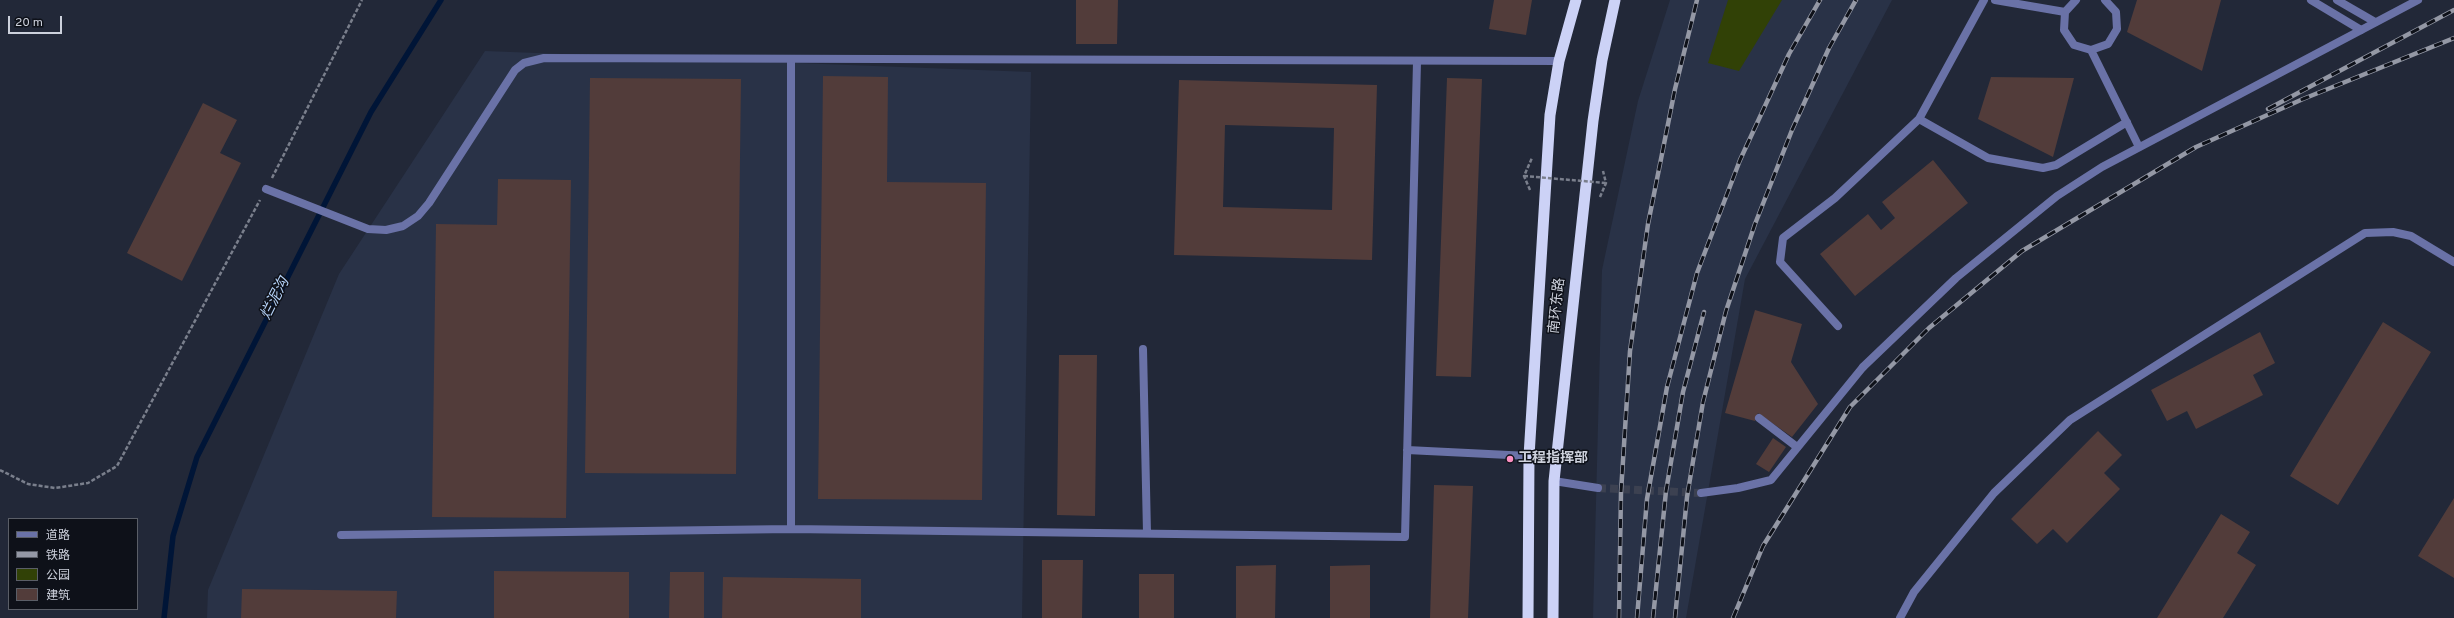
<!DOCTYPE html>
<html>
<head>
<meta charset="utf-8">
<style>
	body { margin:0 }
	#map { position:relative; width:2454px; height:618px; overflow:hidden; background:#222838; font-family:Overpass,"Noto Sans SC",sans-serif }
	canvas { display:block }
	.legend { position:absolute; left:8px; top:518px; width:130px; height:92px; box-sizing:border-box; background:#0e1119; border:1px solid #5a5e67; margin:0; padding:5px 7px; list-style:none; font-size:12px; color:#cdd1dc }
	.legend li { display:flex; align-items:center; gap:8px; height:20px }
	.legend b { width:20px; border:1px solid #5a5e67 }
	.scale { position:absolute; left:8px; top:16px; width:54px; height:18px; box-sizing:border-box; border:2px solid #cdd1dc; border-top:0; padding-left:5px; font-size:12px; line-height:14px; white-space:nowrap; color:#cdd1dc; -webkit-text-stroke:3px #0e1119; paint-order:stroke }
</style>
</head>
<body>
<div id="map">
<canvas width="2454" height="618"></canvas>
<ul class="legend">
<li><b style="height:5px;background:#6a72a7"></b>道路</li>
<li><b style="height:5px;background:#9498a5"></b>铁路</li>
<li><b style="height:11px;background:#314106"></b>公园</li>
<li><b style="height:11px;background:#523c3a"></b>建筑</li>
</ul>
<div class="scale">20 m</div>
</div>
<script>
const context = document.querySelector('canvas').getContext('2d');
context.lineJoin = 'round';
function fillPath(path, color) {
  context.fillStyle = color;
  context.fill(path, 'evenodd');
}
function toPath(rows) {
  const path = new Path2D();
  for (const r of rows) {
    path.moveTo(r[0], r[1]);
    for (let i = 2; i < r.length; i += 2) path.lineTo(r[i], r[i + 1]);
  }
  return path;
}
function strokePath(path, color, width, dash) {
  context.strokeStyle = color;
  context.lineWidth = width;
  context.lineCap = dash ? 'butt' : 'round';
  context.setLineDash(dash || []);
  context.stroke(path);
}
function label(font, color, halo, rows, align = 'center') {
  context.font = font + ' Overpass,"Noto Sans SC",sans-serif';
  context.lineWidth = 3;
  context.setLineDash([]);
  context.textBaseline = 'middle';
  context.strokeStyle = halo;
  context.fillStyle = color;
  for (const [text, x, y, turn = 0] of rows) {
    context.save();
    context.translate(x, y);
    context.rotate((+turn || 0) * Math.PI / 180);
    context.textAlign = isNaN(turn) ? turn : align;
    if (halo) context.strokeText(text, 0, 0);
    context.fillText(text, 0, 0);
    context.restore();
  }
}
fillPath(toPath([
	[1670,0,1892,0,1745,279,1686,618,1593,618,1602,270,1638,101],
	[485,51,1031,72,1022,618,207,618,208,590,339,274]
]), '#293247');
fillPath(toPath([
	[1728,0,1782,0,1739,71,1708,63]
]), '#314106');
strokePath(toPath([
	[164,618,173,536,197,457,371,112,441,0]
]), '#001537', 5.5);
fillPath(toPath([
	[1076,0,1118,0,1117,44,1076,44],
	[1494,0,1532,0,1526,35,1489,29],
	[2137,0,2221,0,2202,71,2127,32],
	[823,76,888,77,887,182,986,183,982,500,818,499],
	[1991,77,2074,78,2053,157,1978,119],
	[590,78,741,79,736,474,585,473],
	[1447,78,1482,79,1471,377,1436,376],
	[1179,80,1377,85,1372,260,1174,255],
	[1225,125,1334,128,1332,210,1223,207],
	[203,103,237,120,220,153,241,163,182,281,127,253],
	[1933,160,1968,203,1855,296,1820,254,1868,214,1881,230,1895,218,1882,202],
	[498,179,571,180,566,518,432,517,436,224,497,225],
	[1755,310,1802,324,1791,362,1818,404,1792,437,1758,413,1755,421,1725,413],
	[2383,322,2431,352,2338,505,2290,476],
	[2260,332,2275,363,2253,375,2263,395,2196,429,2187,411,2167,421,2151,390],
	[1059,355,1097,355,1095,516,1057,515],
	[2098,431,2122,455,2104,473,2120,489,2067,543,2053,529,2037,544,2011,519],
	[1773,438,1786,447,1769,472,1756,464],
	[1434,485,1473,486,1468,618,1430,618],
	[2454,498,2454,578,2418,556],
	[2221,514,2250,532,2237,553,2256,565,2223,618,2157,618],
	[1042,560,1083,560,1082,618,1042,618],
	[1276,565,1275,618,1236,618,1236,566],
	[1370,565,1370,618,1330,618,1330,566],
	[494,571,629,572,629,618,494,618],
	[670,572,704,572,704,618,669,618],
	[1139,574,1174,574,1174,618,1139,618],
	[723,577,861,579,861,618,722,618],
	[242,589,397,591,396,618,241,618]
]), '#523c3a');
strokePath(toPath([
	[1598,488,1701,493]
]), '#3c4151', 8, [8, 4]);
strokePath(toPath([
	[272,178,362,0],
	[1530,190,1524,176,1532,158],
	[1600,197,1606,183,1603,171],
	[0,470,28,484,55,488,88,483,117,466,260,200]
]), '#7a7f8c', 2.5, [4, 2]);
strokePath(toPath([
	[1995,0,2065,12],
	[2076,0,2065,12,2064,30,2074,45,2091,50,2108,44,2117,29,2116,12,2105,0],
	[2311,0,2361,30],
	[2337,0,2375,22],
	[2091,50,2139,147],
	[791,59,791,529],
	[1919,119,1988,158,2043,168,2056,165,2127,122],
	[1838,326,1780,262,1783,238,1835,198,1919,119,1984,0],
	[1143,349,1147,533],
	[1759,418,1797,447],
	[1407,450,1529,456],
	[341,535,791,529,1405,537,1417,62],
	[1900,618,1914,592,1994,493,2070,420,2365,233,2393,232,2411,236,2454,262]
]), '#6a72a7', 8);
strokePath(toPath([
	[266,189,368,229,386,230,403,226,418,216,429,203,515,70,524,63,544,58,1559,61],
	[1554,481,1598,488],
	[1701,493,1738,488,1771,480,1863,367]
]), '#6a72a7', 8);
strokePath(toPath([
	[1863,367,1956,278,2057,196,2102,167,2418,0]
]), '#6a72a7', 8);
strokePath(toPath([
	[1528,618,1529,456,1550,115,1559,61,1576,0],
	[1553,618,1554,481,1593,121,1602,60,1615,0]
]), '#ccd2f6', 11);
const rail = toPath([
	[2268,109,2454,10],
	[1619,618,1621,492,1630,351,1648,224,1675,89,1697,0],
	[1637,618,1647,499,1667,387,1697,273,1740,160,1789,54,1820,0],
	[1653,618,1666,491,1683,392,1704,312],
	[1675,618,1687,497,1703,402,1726,311,1755,224,1792,130,1829,48,1856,0],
	[1733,618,1763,546,1850,407,1929,328,2022,251,2196,147,2303,99,2454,38]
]);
strokePath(rail, '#9498a5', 4.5);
strokePath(rail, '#0e1119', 3, [9]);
strokePath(toPath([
	[1524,176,1606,183]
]), '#7a7f8c', 2.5, [4, 2]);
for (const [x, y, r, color] of [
	[1510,459,4,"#fc8fc1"]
]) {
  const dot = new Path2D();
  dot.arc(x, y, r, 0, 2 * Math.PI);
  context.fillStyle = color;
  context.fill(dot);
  strokePath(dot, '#0e1119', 1.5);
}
label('14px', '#cdd1dc', '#0e1119', [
	["南环东路",1558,306,-84]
]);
label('bold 14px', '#cdd1dc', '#0e1119', [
	["工程指挥部",1518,459]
], 'left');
label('italic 15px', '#b4d1f7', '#0e1119', [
	["烂泥沟",276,299,-63]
]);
</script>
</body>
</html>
